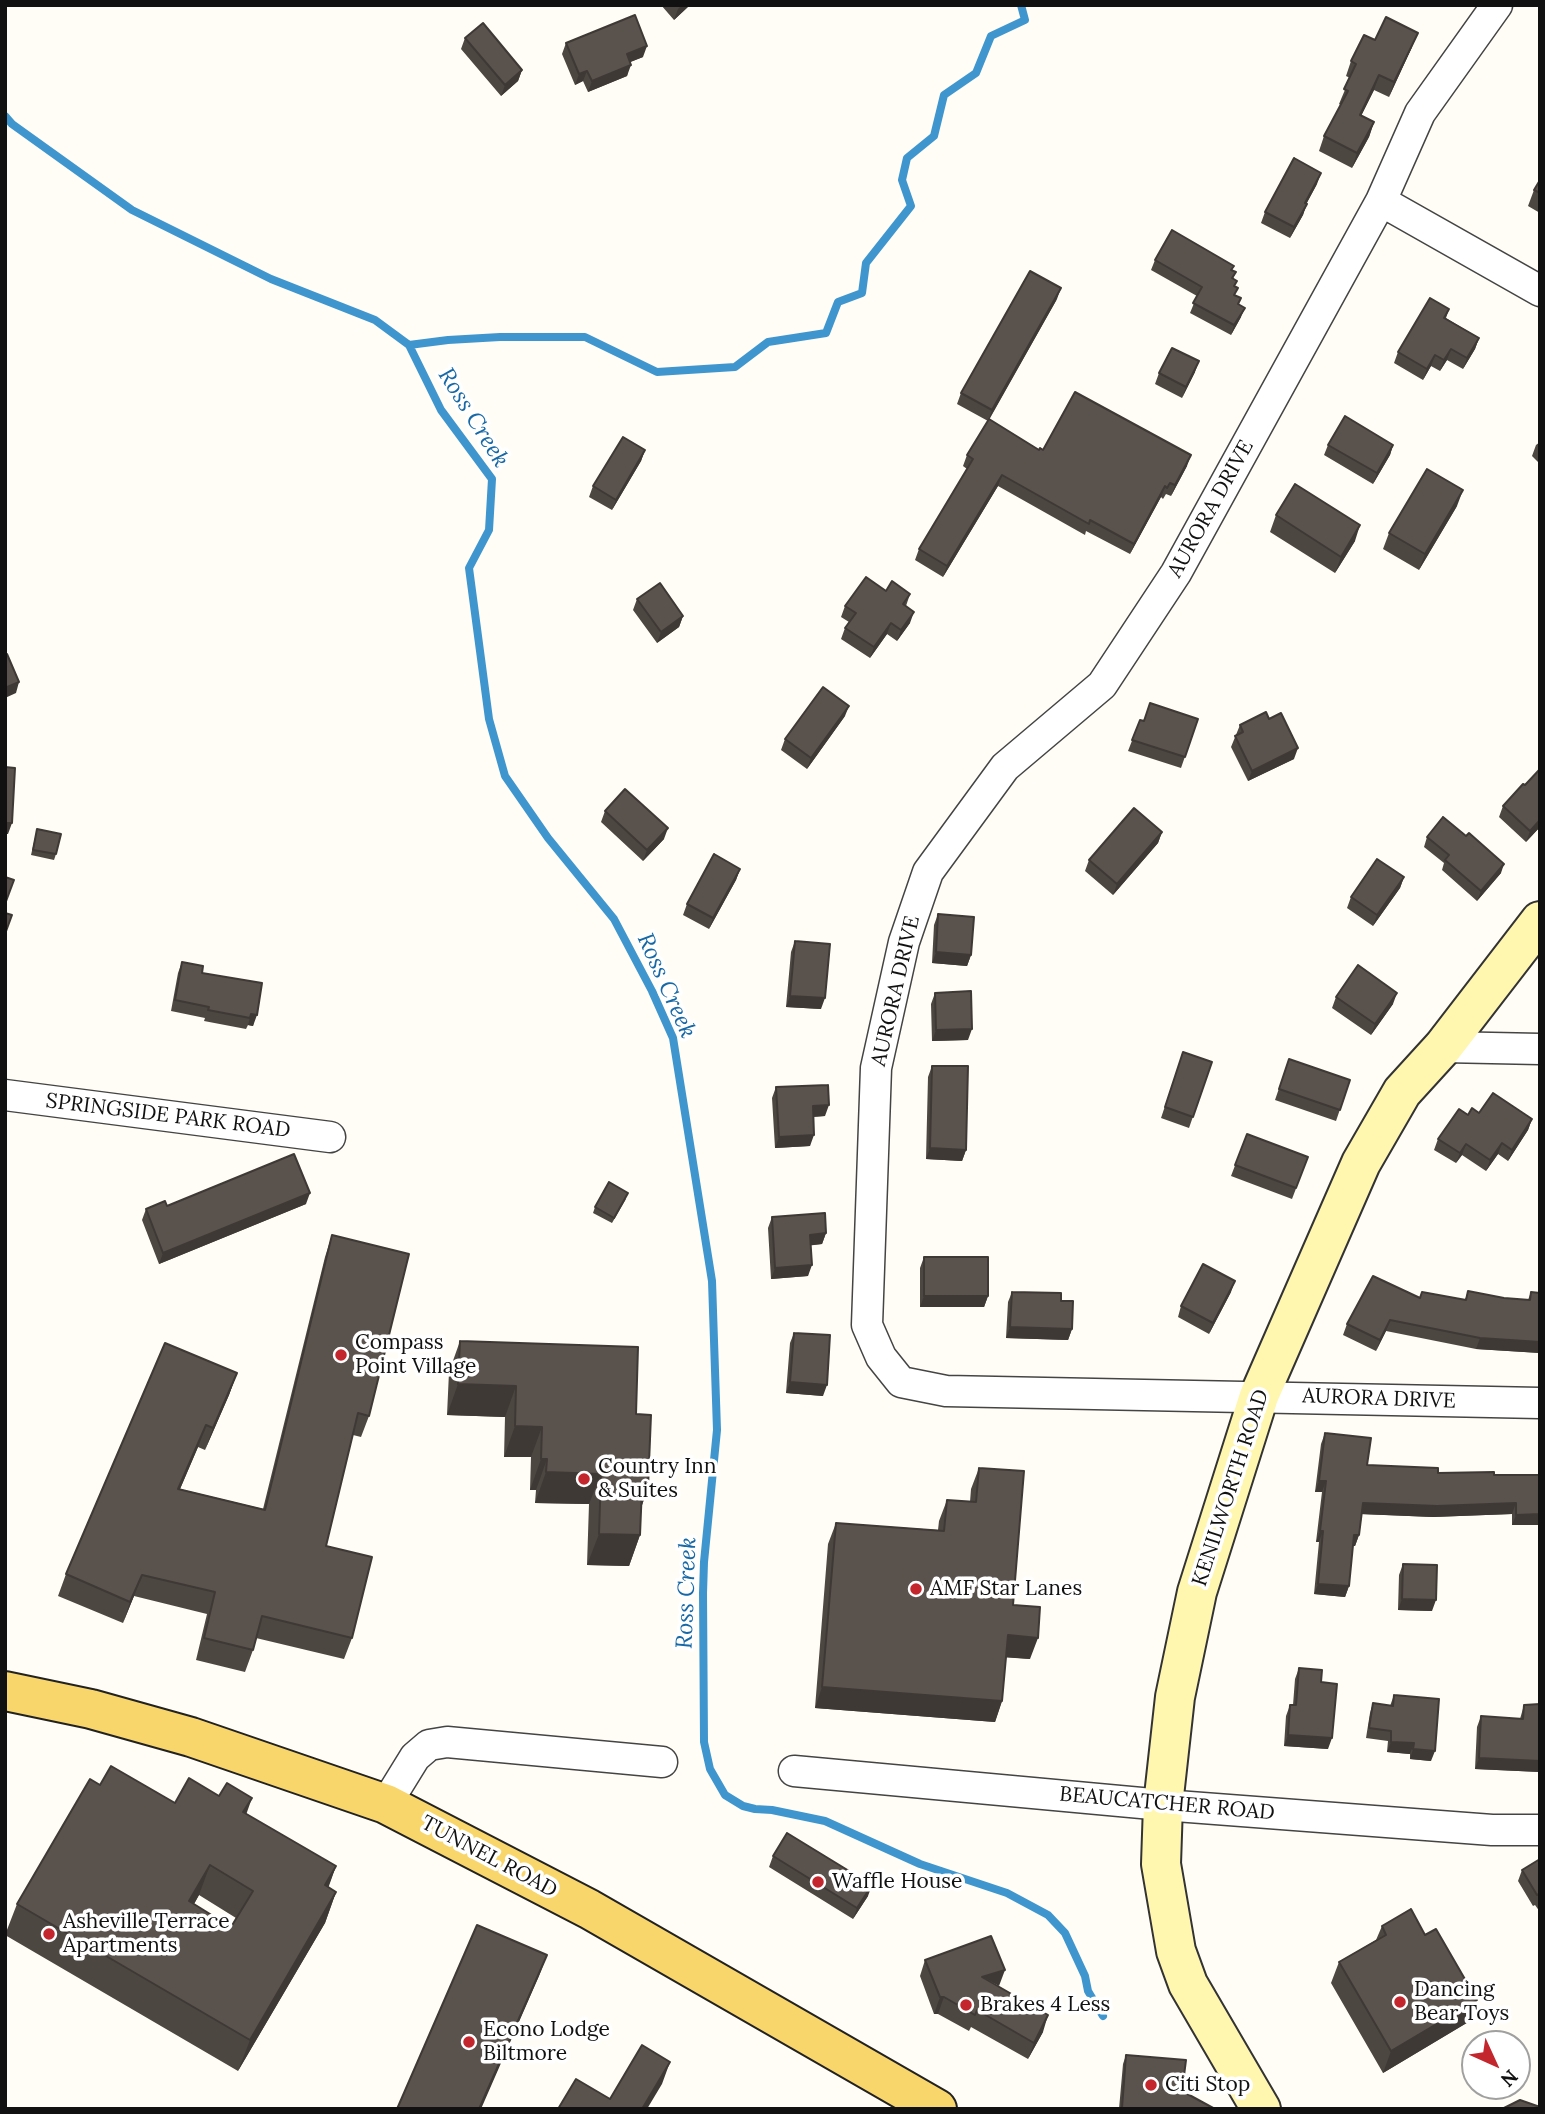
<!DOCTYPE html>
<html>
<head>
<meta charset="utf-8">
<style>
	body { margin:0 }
	#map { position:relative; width:1545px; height:2114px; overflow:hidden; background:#fffdf5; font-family:Lora,serif }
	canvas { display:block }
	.frame { position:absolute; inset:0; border:7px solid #111; pointer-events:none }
	.north { position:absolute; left:1461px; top:2030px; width:70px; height:70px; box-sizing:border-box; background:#fff; border:2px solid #a0a0a0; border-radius:50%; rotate:135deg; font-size:19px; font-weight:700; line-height:28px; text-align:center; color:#111 }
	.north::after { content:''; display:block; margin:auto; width:24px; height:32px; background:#c4262e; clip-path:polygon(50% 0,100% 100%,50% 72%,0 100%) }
</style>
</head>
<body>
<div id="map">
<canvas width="1545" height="2114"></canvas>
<div class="frame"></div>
<div class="north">N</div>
</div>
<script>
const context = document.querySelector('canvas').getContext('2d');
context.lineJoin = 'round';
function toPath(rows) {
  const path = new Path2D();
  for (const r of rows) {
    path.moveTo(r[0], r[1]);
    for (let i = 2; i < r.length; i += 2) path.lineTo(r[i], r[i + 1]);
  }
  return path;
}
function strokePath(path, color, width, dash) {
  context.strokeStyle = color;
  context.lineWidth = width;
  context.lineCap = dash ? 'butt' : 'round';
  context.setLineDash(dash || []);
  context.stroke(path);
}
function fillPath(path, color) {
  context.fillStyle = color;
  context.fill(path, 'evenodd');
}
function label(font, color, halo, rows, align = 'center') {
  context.font = font + ' Lora,serif';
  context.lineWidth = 7;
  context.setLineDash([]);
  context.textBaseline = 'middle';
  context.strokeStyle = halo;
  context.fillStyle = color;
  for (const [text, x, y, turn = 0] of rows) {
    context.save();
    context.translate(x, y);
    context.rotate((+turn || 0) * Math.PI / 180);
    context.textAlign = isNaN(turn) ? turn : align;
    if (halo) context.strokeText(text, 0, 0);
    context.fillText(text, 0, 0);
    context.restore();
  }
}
strokePath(toPath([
	[5,116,12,124,132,210,271,279,375,320,409,345,441,410,492,479,489,530,469,568,489,719,505,776,548,838,614,919,652,991,673,1038,712,1281,717,1430,704,1562,703,1593,704,1742,710,1769,725,1795,743,1806,755,1809,772,1810,825,1821,920,1864,1007,1893,1048,1915,1065,1933,1085,1976,1088,1991,1103,2016],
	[409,345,448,340,500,337,585,337,657,372,735,367,768,342,826,333,838,302,862,293,866,263,911,206,902,180,907,158,934,136,944,95,976,73,991,36,1025,20,1021,5]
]), '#3f96cf', 8);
const street = toPath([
	[1497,5,1420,113,1381,201,1176,573,1102,685,1005,767,928,872,904,942,876,1068,867,1325,881,1357,901,1382,946,1391,1540,1403],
	[1381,201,1540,291],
	[1443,1047,1540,1049],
	[5,1095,330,1137],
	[794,1771,1163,1805,1492,1830,1540,1830],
	[386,1804,415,1757,429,1745,447,1742,662,1762]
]);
const secondary = toPath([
	[1261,2109,1188,1984,1176,1951,1161,1864,1163,1805,1175,1697,1197,1592,1259,1396,1361,1163,1402,1092,1443,1047,1540,921]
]);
const primary = toPath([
	[5,1691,91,1709,191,1737,386,1804,589,1909,937,2109]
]);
strokePath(street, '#444', 33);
strokePath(secondary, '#333', 42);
strokePath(primary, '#222', 42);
strokePath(street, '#fff', 30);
strokePath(secondary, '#fff6b0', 38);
strokePath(primary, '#f9d66b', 38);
fillPath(toPath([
	[661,5,690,5,674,20],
	[465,38,522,70,518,81,501,96,461,49],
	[1375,40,1412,47,1389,97,1374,90,1361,116,1374,122,1369,137,1352,168,1319,151,1324,136,1341,105,1339,104,1350,78,1346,76,1351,61],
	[566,43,643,57,630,62,627,76,588,92,583,81,575,85,562,54],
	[1540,180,1540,213,1528,206,1534,190],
	[1317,184,1306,204,1303,215,1290,238,1261,223,1265,212],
	[1155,260,1234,266,1232,270,1236,272,1233,279,1235,286,1235,295,1239,304,1241,317,1231,335,1190,313,1197,296,1151,270],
	[1057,299,989,420,1039,450,1187,466,1171,496,1166,494,1163,499,1161,497,1130,554,1086,531,1085,535,998,486,943,577,915,560,919,549,967,469,963,466,967,455,988,421,957,404,961,393],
	[1449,309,1446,318,1479,338,1475,349,1463,369,1447,360,1440,371,1431,366,1423,380,1394,363,1398,352],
	[1195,372,1182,398,1155,384,1159,373],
	[1540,442,1540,464,1532,456,1536,445],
	[1328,445,1393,445,1390,455,1373,484,1324,455],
	[645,450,641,461,612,510,589,497,593,486],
	[1457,506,1419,570,1383,549,1389,533],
	[1276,515,1355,541,1335,573,1270,532],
	[886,591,910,594,906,606,910,623,897,641,887,634,870,658,841,639,845,628,849,622,841,617,845,606],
	[637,599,683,616,679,627,657,643,633,610],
	[845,716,807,769,781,750,785,739],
	[1198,719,1181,768,1128,751,1140,720,1144,721],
	[1240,725,1294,759,1248,781,1231,747],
	[1540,769,1540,827,1526,842,1499,817,1503,806,1525,785],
	[605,811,664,839,643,861,601,822],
	[37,829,56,854,54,860,31,855],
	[1162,832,1158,843,1113,895,1085,871,1089,860],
	[1427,837,1501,873,1477,901,1442,870,1444,863,1424,847],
	[740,869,736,880,709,929,683,915,687,904],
	[1404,877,1400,888,1373,926,1347,908,1351,897],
	[938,914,971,955,967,966,932,963,934,925],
	[795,941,821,1009,786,1007,791,952],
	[182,962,202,973,262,983,253,1026,248,1025,246,1029,204,1021,205,1018,171,1011,178,973],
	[935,993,968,1040,932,1041,931,1004],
	[1336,997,1393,1004,1371,1035,1332,1008],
	[1183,1052,1212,1062,1189,1128,1161,1118],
	[1289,1059,1350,1080,1336,1121,1275,1100],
	[932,1066,966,1150,962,1161,926,1159,928,1077],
	[776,1087,825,1116,813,1117,810,1146,775,1148,772,1098],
	[1479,1113,1532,1119,1528,1130,1508,1161,1498,1154,1486,1171,1462,1155,1456,1163,1434,1150,1438,1139,1468,1115],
	[1247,1134,1308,1157,1292,1199,1231,1176],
	[626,1199,612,1223,593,1213,595,1207],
	[306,1204,159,1264,142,1220,146,1209,167,1206],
	[772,1217,826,1233,822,1244,811,1245,808,1276,771,1279,768,1228],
	[332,1235,369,1416,361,1437,353,1435,326,1546,352,1638,344,1659,256,1638,253,1650,245,1672,196,1660,207,1614,134,1596,123,1623,58,1596,66,1574,237,1373,229,1395,205,1450,198,1447,180,1489,263,1509,325,1257],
	[924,1257,988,1296,984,1307,920,1307,920,1268],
	[1468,1291,1504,1298,1528,1300,1531,1292,1540,1293,1540,1353,1476,1349,1386,1331,1376,1351,1343,1335,1347,1324,1420,1297,1422,1292,1465,1300],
	[1012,1292,1061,1301,1072,1329,1068,1340,1006,1338,1008,1302],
	[1231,1292,1209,1334,1178,1317,1181,1306],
	[794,1333,823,1396,786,1393,790,1343],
	[460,1341,636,1414,648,1488,641,1508,640,1535,629,1566,587,1565,589,1504,535,1503,536,1490,530,1490,531,1457,504,1457,505,1417,447,1415,449,1372],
	[1325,1433,1367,1465,1438,1473,1494,1475,1540,1475,1540,1525,1512,1525,1512,1514,1433,1517,1362,1514,1359,1535,1355,1546,1353,1546,1349,1586,1345,1597,1314,1594,1319,1542,1316,1542,1322,1492,1315,1492,1321,1444],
	[979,1468,1013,1605,1030,1659,1006,1657,1002,1701,995,1722,815,1708,828,1544,836,1523,938,1530,939,1521,947,1500,970,1502,971,1489],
	[1403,1564,1432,1611,1398,1610,1399,1575],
	[1299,1668,1321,1682,1328,1749,1284,1746,1286,1716,1290,1705,1293,1705,1295,1679],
	[1394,1695,1431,1761,1410,1759,1410,1754,1387,1752,1388,1741,1366,1738,1370,1713,1373,1703,1390,1706],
	[1540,1704,1540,1772,1475,1769,1477,1727,1481,1716,1520,1719,1524,1705],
	[100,1785,175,1803,246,1814,336,1866,328,1887,336,1892,325,1923,238,2071,5,1935,17,1904],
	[199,1895,236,1918,231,1927,194,1904],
	[773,1856,868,1896,853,1919,769,1867],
	[1540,1859,1540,1912,1535,1905,1533,1906,1518,1881,1522,1870],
	[1382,1926,1470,2021,1383,2073,1331,1983,1339,1962,1376,1940],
	[925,1960,998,1986,1043,2032,1028,2059,971,2027,969,2031,938,2014,934,2014,920,1976],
	[1126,2055,1182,2091,1215,2109,1119,2109,1123,2064]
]), '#4d4742');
fillPath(toPath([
	[682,5,690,5,674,20,678,9],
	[1418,33,1412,47,1389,97,1394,82],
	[647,46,643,57,623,65,627,54],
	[631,65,627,76,588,92,592,81],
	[522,70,518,81,501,96,505,85],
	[587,71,583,81,575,85,579,74],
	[1379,75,1374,90,1354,130,1360,115],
	[1374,122,1369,137,1352,168,1357,153],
	[1321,173,1317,184,1301,214,1305,203],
	[1307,204,1303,215,1290,238,1294,227],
	[1061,288,1057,299,988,421,992,410],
	[1245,308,1241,317,1231,335,1234,325],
	[1479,338,1475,349,1463,369,1467,358],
	[1451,349,1447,360,1440,371,1444,360],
	[1435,355,1431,366,1423,380,1427,369],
	[1199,361,1195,372,1182,398,1186,387],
	[1393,445,1390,455,1373,484,1377,473],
	[645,450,641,461,612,510,616,500],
	[1191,455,1187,466,1171,496,1175,485],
	[1002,475,998,486,943,577,947,566],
	[1165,486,1161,497,1130,554,1134,544],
	[1463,490,1457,506,1419,570,1425,554],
	[1360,525,1355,541,1335,573,1341,557],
	[914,612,910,623,897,641,901,630],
	[683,616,679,627,657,643,661,632],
	[891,623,887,634,870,658,874,647],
	[19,682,16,693,5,698,5,688],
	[849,706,845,716,807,769,811,758],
	[1298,748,1294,759,1248,781,1252,771],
	[1540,820,1540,827,1526,842,1530,831],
	[5,823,12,823,8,834,5,834],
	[668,828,664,839,643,861,647,850],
	[1162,832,1158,843,1113,895,1117,884],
	[1504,864,1501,873,1477,901,1481,891],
	[740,869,736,880,709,929,713,918],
	[1404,877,1400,888,1373,926,1377,915],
	[936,952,971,955,967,966,932,963],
	[1397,993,1393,1004,1371,1035,1375,1024],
	[790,996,825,998,821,1009,786,1007],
	[251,1014,257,1015,253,1026,248,1025],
	[972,1029,968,1040,932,1041,936,1030],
	[829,1105,825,1116,809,1117,813,1106],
	[1532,1119,1528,1130,1508,1161,1512,1150],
	[814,1135,810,1146,775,1148,779,1137],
	[1502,1143,1498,1154,1486,1171,1490,1160],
	[1466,1144,1462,1155,1456,1163,1460,1153],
	[930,1148,966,1150,962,1161,926,1159],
	[310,1193,306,1204,159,1264,163,1253],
	[826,1233,822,1244,806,1246,810,1235],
	[812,1265,808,1276,771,1279,775,1268],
	[1235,1281,1231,1292,1209,1334,1213,1323],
	[924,1296,988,1296,984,1307,920,1307],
	[1390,1320,1386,1331,1376,1351,1380,1340],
	[1010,1327,1072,1329,1068,1340,1006,1338],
	[1480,1338,1540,1342,1540,1353,1476,1349],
	[237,1373,229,1395,205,1450,213,1428],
	[790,1382,827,1385,823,1396,786,1393],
	[458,1384,516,1386,505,1417,447,1415],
	[206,1425,198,1447,171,1510,178,1489],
	[515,1426,542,1427,531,1457,504,1457],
	[541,1459,547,1459,536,1490,530,1490],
	[546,1472,601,1474,589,1504,535,1503],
	[1319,1481,1326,1481,1322,1492,1315,1492],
	[642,1487,648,1488,637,1519],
	[1363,1503,1516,1503,1512,1514,1433,1517,1359,1514],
	[1540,1514,1540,1525,1512,1525,1516,1515],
	[1320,1531,1323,1531,1319,1542,1316,1542],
	[599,1534,640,1535,629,1566,587,1565],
	[1354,1535,1359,1535,1355,1546,1350,1546],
	[142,1575,134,1596,123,1623,130,1602],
	[1318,1584,1349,1586,1345,1597,1314,1594],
	[1402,1599,1436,1600,1432,1611,1398,1610],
	[1008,1635,1038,1638,1030,1659,1000,1657],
	[822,1687,1002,1701,995,1722,815,1708],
	[1288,1735,1332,1738,1328,1749,1284,1746],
	[1391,1742,1414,1743,1410,1754,1387,1752],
	[1413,1749,1435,1751,1431,1761,1410,1759],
	[1479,1758,1540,1761,1540,1772,1475,1769],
	[252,1798,241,1829,243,1812],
	[210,1865,199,1895,178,1932,189,1901],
	[336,1866,325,1897,325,1885],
	[872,1885,868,1896,853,1919,857,1908],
	[336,1892,325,1923,238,2071,250,2040],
	[547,1955,539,1976,481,2109,479,2109],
	[1005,1970,999,1986,982,1977],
	[940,1997,944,1997,938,2014,934,2014],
	[1477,2000,1470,2021,1383,2073,1391,2051],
	[1048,2015,1043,2032,1028,2059,1034,2043],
	[670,2062,662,2084,647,2109,642,2109]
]), '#3f3936');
const building = toPath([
	[635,15,647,46,627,54,631,65,592,81,587,71,579,74,566,43,635,15],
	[1386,17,1418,33,1394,82,1379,75,1360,115,1374,122,1357,153,1324,136,1348,91,1344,89,1356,64,1351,61,1364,35,1375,40,1386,17],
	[483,23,522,70,505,85,465,38,483,23],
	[1294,158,1321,173,1305,203,1307,204,1294,227,1265,212,1294,158],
	[1540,180,1540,193,1534,190,1540,180],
	[1172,230,1234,266,1231,270,1236,272,1232,278,1237,281,1234,286,1238,288,1234,295,1241,298,1238,304,1245,308,1234,325,1193,303,1202,287,1155,260,1172,230],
	[1030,271,1061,288,992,410,961,393,1030,271],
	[1430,298,1449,309,1444,318,1479,338,1467,358,1451,349,1444,360,1435,355,1427,369,1398,352,1430,298],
	[1172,348,1199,361,1186,387,1159,373,1172,348],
	[1075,392,1191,455,1175,485,1170,483,1167,488,1165,486,1134,544,1090,520,1089,524,1002,475,947,566,919,549,973,459,967,455,989,419,1039,450,1040,448,1043,450,1075,392],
	[1345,416,1393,445,1377,473,1328,445,1345,416],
	[623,437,645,450,616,500,593,486,623,437],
	[1427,469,1463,490,1425,554,1389,533,1427,469],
	[1295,484,1360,525,1341,557,1276,515,1295,484],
	[866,577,886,591,892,581,910,594,903,604,914,612,901,630,891,623,874,647,845,628,856,613,845,606,866,577],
	[660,583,683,616,661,632,637,599,660,583],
	[7,654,19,682,5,688,5,655,7,654],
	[823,687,849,706,811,758,785,739,823,687],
	[1150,703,1198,719,1185,757,1132,740,1140,720,1144,721,1150,703],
	[1266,712,1269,719,1281,713,1298,748,1252,771,1235,736,1243,732,1240,725,1266,712],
	[5,767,15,768,12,823,5,823,5,767],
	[1540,769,1540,820,1530,831,1503,806,1523,784,1525,785,1540,769],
	[625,789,668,828,647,850,605,811,625,789],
	[1134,808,1162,832,1117,884,1089,860,1134,808],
	[1443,817,1466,836,1469,833,1504,864,1481,891,1445,860,1449,855,1427,837,1443,817],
	[37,829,61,834,56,854,33,850,37,829],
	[714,854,740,869,713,918,687,904,714,854],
	[1377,859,1404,877,1377,915,1351,897,1377,859],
	[5,877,14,880,5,904,5,877],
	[5,913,12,915,5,934,5,913],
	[938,914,974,917,971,955,936,952,938,914],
	[795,941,830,944,825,998,790,996,795,941],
	[182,962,203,966,202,973,262,983,257,1015,251,1014,250,1018,208,1010,209,1007,175,1000,182,962],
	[1358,965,1397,993,1375,1024,1336,997,1358,965],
	[971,991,972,1029,936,1030,935,993,971,991],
	[1183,1052,1212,1062,1193,1117,1165,1107,1183,1052],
	[1289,1059,1350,1080,1340,1110,1279,1089,1289,1059],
	[932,1066,968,1066,966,1150,930,1148,932,1066],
	[828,1085,829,1105,813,1106,814,1135,779,1137,776,1087,828,1085],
	[1493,1093,1532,1119,1512,1150,1502,1143,1490,1160,1466,1144,1460,1153,1438,1139,1459,1109,1468,1115,1472,1108,1479,1113,1493,1093],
	[1247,1134,1308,1157,1296,1188,1235,1165,1247,1134],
	[294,1154,310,1193,163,1253,146,1209,165,1201,167,1206,294,1154],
	[609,1182,628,1193,614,1218,595,1207,609,1182],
	[825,1213,826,1233,810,1235,812,1265,775,1268,772,1217,825,1213],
	[332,1235,409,1254,369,1416,358,1413,326,1546,372,1557,352,1638,262,1616,253,1650,204,1638,215,1592,142,1575,130,1602,66,1574,165,1343,237,1373,213,1428,206,1425,178,1489,265,1510,332,1235],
	[924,1257,988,1257,988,1296,924,1296,924,1257],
	[1203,1264,1235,1281,1213,1323,1181,1306,1203,1264],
	[1373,1276,1420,1298,1422,1292,1466,1300,1468,1291,1504,1298,1530,1300,1531,1292,1540,1293,1540,1342,1480,1338,1390,1320,1380,1340,1347,1324,1373,1276],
	[1012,1292,1061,1293,1061,1301,1073,1301,1072,1329,1010,1327,1012,1292],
	[794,1333,830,1335,827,1385,790,1382,794,1333],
	[460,1341,638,1347,636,1414,651,1415,648,1488,642,1487,640,1535,599,1534,601,1474,546,1472,547,1459,541,1459,542,1427,515,1426,516,1386,458,1384,460,1341],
	[1325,1433,1371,1438,1367,1465,1438,1468,1438,1473,1494,1472,1494,1475,1540,1475,1540,1514,1516,1515,1516,1503,1437,1506,1363,1503,1359,1535,1354,1535,1349,1586,1318,1584,1323,1531,1320,1531,1326,1481,1319,1481,1325,1433],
	[979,1468,1024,1471,1013,1605,1040,1607,1038,1638,1008,1635,1002,1701,822,1687,836,1523,944,1531,947,1500,976,1502,979,1468],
	[1403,1564,1437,1565,1436,1600,1402,1599,1403,1564],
	[1299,1668,1322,1670,1321,1682,1337,1684,1332,1738,1288,1735,1290,1705,1296,1705,1299,1668],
	[1394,1695,1439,1699,1435,1751,1413,1749,1414,1743,1391,1742,1391,1731,1369,1728,1373,1703,1393,1706,1394,1695],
	[1540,1704,1540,1761,1479,1758,1481,1716,1523,1719,1524,1705,1540,1704],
	[111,1766,175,1803,189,1778,219,1796,227,1783,252,1798,243,1812,336,1866,325,1885,336,1892,250,2040,17,1904,90,1779,100,1785,111,1766],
	[210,1865,253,1891,231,1927,189,1901,210,1865],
	[787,1833,872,1885,857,1908,773,1856,787,1833],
	[1540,1859,1540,1895,1539,1894,1537,1895,1522,1870,1540,1859],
	[1411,1909,1425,1935,1436,1929,1477,2000,1391,2051,1339,1962,1386,1935,1382,1926,1411,1909],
	[477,1925,547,1955,479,2109,397,2109,477,1925],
	[991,1936,1005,1970,982,1977,1048,2015,1034,2043,977,2010,975,2015,944,1997,940,1997,925,1960,991,1936],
	[642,2045,670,2062,642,2109,558,2109,576,2079,610,2099,642,2045],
	[1126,2055,1186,2060,1182,2091,1215,2109,1122,2108,1126,2055],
	[1520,2100,1540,2107,1540,2109,1502,2109,1520,2100]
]);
fillPath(building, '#5a524d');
strokePath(building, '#3f3936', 2);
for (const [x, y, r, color] of [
	[341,1355,7,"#c4262e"],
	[584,1479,7,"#c4262e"],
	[916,1589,7,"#c4262e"],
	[818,1882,7,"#c4262e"],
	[49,1934,7,"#c4262e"],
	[1400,2002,7,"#c4262e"],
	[966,2005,7,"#c4262e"],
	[469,2042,7,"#c4262e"],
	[1151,2085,7,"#c4262e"]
]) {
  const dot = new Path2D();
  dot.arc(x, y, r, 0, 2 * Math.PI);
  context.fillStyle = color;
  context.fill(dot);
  strokePath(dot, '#fff', 2.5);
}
label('21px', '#111', '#fff', [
	["AURORA DRIVE",1211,509,-61],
	["AURORA DRIVE",896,991,-77],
	["SPRINGSIDE PARK ROAD",168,1116,7],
	["AURORA DRIVE",1379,1399,2],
	["KENILWORTH ROAD",1231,1488,-72],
	["BEAUCATCHER ROAD",1167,1804,5],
	["TUNNEL ROAD",489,1857,28]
]);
label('21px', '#111', '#fff', [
	["Compass",355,1343],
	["Point Village",355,1367],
	["Country Inn",598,1467],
	["& Suites",598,1491],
	["AMF Star Lanes",930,1589],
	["Waffle House",832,1882],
	["Asheville Terrace",63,1922],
	["Apartments",63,1946],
	["Dancing",1414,1990],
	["Bear Toys",1414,2014],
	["Brakes 4 Less",980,2005],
	["Econo Lodge",483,2030],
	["Biltmore",483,2054],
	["Citi Stop",1165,2085]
], 'left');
label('italic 23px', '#1768a6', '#fff', [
	["Ross Creek",473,418,58],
	["Ross Creek",666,986,66],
	["Ross Creek",687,1593,-88]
]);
</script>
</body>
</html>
